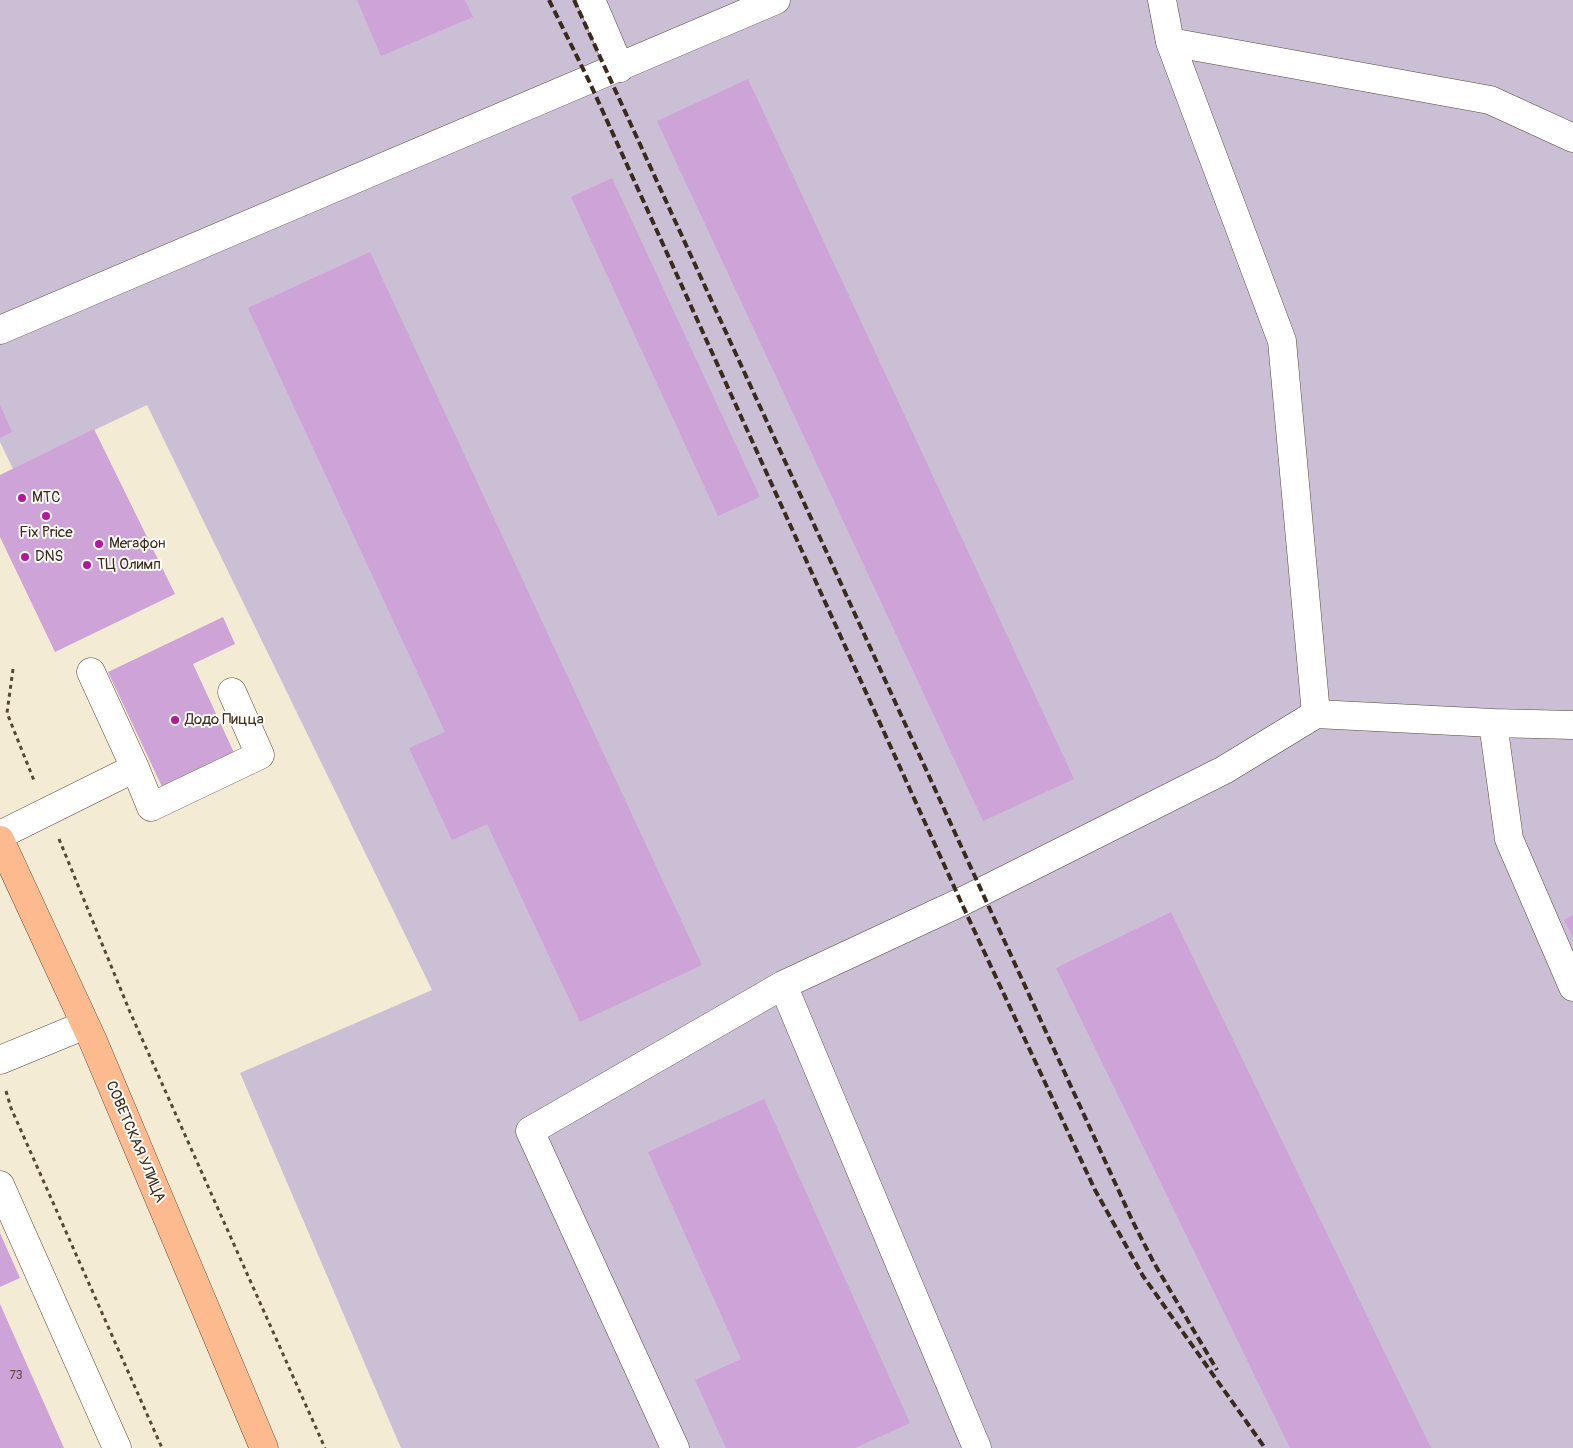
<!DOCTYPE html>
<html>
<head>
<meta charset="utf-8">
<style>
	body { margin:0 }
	canvas { display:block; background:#f4ebd5 }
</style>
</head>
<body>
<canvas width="1573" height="1448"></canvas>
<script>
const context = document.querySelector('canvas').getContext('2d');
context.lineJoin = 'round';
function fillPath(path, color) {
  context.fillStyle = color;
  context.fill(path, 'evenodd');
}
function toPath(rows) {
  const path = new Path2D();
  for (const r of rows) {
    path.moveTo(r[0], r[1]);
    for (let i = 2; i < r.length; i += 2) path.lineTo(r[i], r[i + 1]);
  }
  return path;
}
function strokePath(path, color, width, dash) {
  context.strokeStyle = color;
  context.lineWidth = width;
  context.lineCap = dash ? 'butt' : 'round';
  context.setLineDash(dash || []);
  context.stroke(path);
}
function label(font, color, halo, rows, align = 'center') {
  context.font = font + ' Pangolin,sans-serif';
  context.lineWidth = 4;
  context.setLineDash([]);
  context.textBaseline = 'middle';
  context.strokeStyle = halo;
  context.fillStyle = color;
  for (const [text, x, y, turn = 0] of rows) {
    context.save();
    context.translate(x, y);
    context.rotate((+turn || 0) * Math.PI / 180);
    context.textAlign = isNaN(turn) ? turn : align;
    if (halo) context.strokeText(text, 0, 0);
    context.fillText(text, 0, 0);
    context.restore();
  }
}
fillPath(toPath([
	[0,0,1573,0,1573,1448,401,1448,240,1073,432,990,147,405,13,469,0,442]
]), '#cbbfd6');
fillPath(toPath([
	[357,0,465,0,473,17,381,56],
	[748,79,1074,779,983,821,657,121],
	[612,178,760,497,718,516,571,197],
	[370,252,702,965,580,1022,487,824,452,840,409,748,445,732,248,308],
	[0,405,12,432,0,438],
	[94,429,175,594,55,652,0,537,0,475],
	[223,617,235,644,193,664,236,757,164,791,108,672],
	[1171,912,1431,1448,1290,1448,1056,968],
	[1573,915,1573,937,1564,920],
	[764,1099,910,1423,855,1448,726,1448,695,1380,741,1359,648,1152],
	[0,1233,20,1278,0,1287],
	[0,1304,64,1448,0,1448]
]), '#cea3d7');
const minor = toPath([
	[591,0,620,68],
	[1162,0,1170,42,1282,341,1316,714,1493,723,1509,839,1573,987],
	[1170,42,1490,100,1573,138],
	[0,330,776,0],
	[1493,723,1573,725],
	[135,768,151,807,260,755,232,692],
	[0,835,135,768,91,672],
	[783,985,977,1448],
	[0,1060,85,1025],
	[0,1185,117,1448],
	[675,1448,530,1131,783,985,961,902,1224,770,1316,714]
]);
const major = toPath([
	[0,840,93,1041,264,1448]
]);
strokePath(minor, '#574739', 29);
strokePath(major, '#574739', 29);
strokePath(toPath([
	[13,669,7,713,35,783],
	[59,839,130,1012,325,1448],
	[6,1091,11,1108,162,1448]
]), '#574739', 3, [4, 4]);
strokePath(minor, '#fff', 28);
strokePath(major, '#fcba8e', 28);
strokePath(toPath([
	[549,0,589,81,961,902,1095,1190,1143,1276,1265,1448],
	[574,0,1133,1222,1154,1263,1217,1370]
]), '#3b2a1e', 4, [8, 4]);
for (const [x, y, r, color] of [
	[22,498,5,"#b5179e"],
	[46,516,5,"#b5179e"],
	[99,544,5,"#b5179e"],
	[25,557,5,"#b5179e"],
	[87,565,5,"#b5179e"],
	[175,720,5,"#b5179e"]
]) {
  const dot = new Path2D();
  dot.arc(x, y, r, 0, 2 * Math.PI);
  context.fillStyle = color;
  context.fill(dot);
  strokePath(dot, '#fdfcf7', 2);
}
label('12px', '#60484c', null, [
	["73",16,1376]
]);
label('15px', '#3b2a1e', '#fdfcf7', [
	["МТС",32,498],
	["Fix Price",46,533,"center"],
	["Мегафон",109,544],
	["DNS",35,557],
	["ТЦ Олимп",97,565],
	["Додо Пицца",185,720]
], 'left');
label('15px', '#3b2a1e', '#fdfcf7', [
	["СОВЕТСКАЯ УЛИЦА",135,1142,67]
]);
</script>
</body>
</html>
